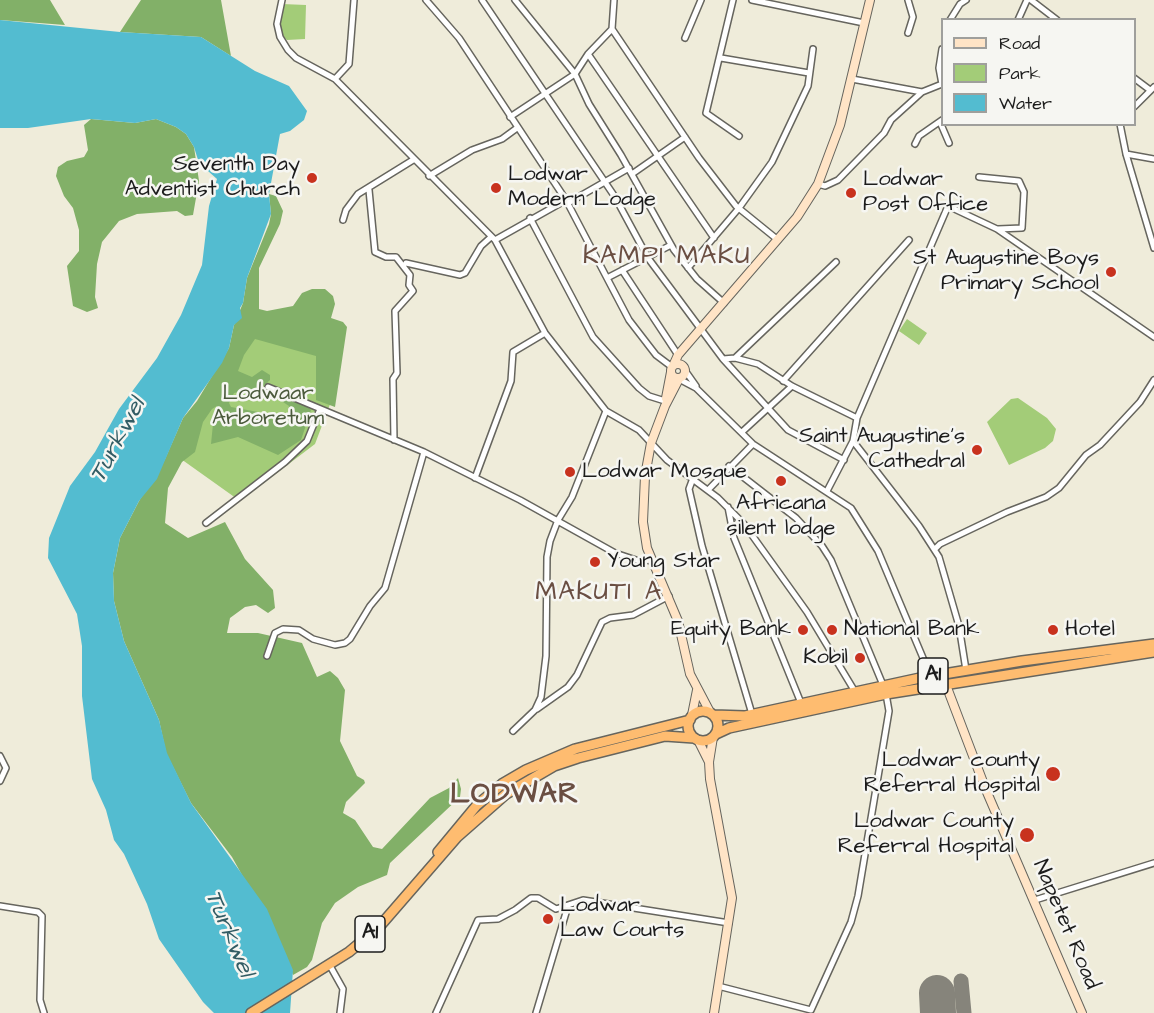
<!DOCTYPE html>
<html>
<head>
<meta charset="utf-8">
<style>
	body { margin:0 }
	#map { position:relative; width:1154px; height:1013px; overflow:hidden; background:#efecda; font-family:"Architects Daughter",sans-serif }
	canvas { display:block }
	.legend { position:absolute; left:941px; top:18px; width:195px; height:108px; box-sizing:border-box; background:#f6f6f2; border:2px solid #9f9f9c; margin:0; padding:8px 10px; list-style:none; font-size:18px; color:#1c1c1c }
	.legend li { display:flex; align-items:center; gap:12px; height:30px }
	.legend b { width:30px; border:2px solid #9f9f9c }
</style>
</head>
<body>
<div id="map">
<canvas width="1154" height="1013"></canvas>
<ul class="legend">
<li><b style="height:8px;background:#ffe4c6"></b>Road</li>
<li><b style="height:16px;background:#a3cc78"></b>Park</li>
<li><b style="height:16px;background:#53bcd0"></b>Water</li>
</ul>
</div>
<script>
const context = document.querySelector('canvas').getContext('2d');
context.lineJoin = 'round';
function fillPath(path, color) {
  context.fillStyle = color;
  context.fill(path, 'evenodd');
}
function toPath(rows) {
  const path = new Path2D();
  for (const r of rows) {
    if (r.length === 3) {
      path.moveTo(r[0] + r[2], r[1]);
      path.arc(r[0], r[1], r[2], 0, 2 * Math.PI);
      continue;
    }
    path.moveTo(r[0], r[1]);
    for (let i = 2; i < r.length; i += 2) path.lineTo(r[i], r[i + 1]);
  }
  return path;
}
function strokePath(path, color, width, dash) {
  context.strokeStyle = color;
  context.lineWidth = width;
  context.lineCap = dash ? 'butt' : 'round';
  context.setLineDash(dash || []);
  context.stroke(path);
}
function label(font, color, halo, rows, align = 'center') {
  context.font = font + ' "Architects Daughter",sans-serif';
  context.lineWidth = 5;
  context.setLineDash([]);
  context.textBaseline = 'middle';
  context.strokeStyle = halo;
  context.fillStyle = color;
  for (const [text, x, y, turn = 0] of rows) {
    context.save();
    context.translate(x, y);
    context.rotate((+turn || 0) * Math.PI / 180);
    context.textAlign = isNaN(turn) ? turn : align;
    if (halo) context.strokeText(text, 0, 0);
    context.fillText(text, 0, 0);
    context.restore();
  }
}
fillPath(toPath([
	[282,4,306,5,305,39,287,40,281,35,279,25],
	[907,319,927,333,919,345,899,331],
	[251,321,341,344,332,399,315,444,240,501,174,454],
	[1018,398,1047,418,1056,429,1053,441,1045,448,1009,465,987,422,1011,399]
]), '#a3cc78');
fillPath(toPath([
	[0,0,50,0,65,25,0,20],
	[141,0,221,0,231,56,201,37,120,32],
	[91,119,135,123,156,119,176,127,186,134,194,147,199,181,193,215,185,216,177,211,137,214,119,221,102,242,97,264,95,297,98,308,87,312,73,306,67,266,79,251,79,230,73,208,64,196,56,176,58,167,67,161,84,157,88,150,84,125],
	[269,194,276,196,283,211,280,224,259,268,259,309,267,311,293,306,302,293,312,289,325,289,333,296,335,304,331,318,343,322,347,327,335,407,316,400,316,356,255,339,244,355,238,371,252,377,262,370,270,375,270,380,262,387,234,393,229,403,231,407,258,412,285,426,289,406,283,402,287,399,304,403,311,410,301,440,278,455,238,437,211,444,213,424,223,414,217,406,212,409,203,422,195,452,182,462,168,488,165,523,188,538,225,522,245,559,273,590,275,608,268,613,256,605,245,607,230,618,227,633,258,633,302,643,317,677,330,671,338,678,345,690,340,741,357,776,364,780,365,783,346,802,343,813,355,820,373,847,382,849,430,798,449,788,458,778,461,789,460,797,390,863,387,875,358,887,335,903,322,923,312,960,307,967,293,975,283,949,232,857,191,803,166,753,159,720,124,641,114,601,113,573,120,538,139,501,165,459,183,418,197,401,229,348,234,325,243,303,247,278,269,224,271,214]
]), '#82b068');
fillPath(toPath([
	[0,20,120,32,201,37,255,71,289,86,307,111,304,120,290,131,280,134,269,194,271,214,247,278,243,303,240,308,242,318,234,325,229,348,222,363,183,418,157,479,139,501,120,538,113,573,114,601,124,641,159,720,167,753,191,803,267,909,293,970,290,1013,214,1013,203,1002,159,939,147,904,124,854,114,840,106,810,92,779,82,696,82,646,77,614,48,558,49,538,70,486,95,452,119,409,157,358,181,315,202,265,209,206,217,179,199,163,194,147,186,134,176,127,156,119,135,123,91,119,28,128,0,128]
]), '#53bcd0');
strokePath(toPath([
	[961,981,964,1013]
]), '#86847b', 15);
strokePath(toPath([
	[937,993,938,1013]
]), '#86847b', 36);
const street = toPath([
	[282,0,277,24,280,37,288,50,296,58,335,79,495,240,545,333,606,411,639,430,667,460,718,498,744,524,807,612,854,690],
	[426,0,459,38,566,200,629,320,656,355,672,367],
	[482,0,615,197,648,258,723,359,735,358,758,364,792,386,857,418],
	[515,0,575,74,589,104,621,155,674,250,697,279,724,303],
	[614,0,612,29,699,158,736,206,778,240],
	[733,0,706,113,739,136],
	[752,0,864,23],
	[908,0,913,17,908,33],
	[1031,0,1057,20],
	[950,20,960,4,966,0],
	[1018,20,1027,0],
	[685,38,701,0],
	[588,54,714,238],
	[721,58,809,73],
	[1134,78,1150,90],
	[335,79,349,64,354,0],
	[852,79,922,92],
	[942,84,939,68,942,49],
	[1134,107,1154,87],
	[510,117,575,74,588,54,612,29],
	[940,122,949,143],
	[1120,124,1126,154,1154,248],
	[915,144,919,136,942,120],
	[1126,154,1154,159],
	[632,174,685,137],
	[429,176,472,150,502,139,517,128],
	[979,177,1019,181,1024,192,1022,228,998,229],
	[818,184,825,186,838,180,884,133,891,120,922,92,942,84],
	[369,190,375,252,386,257,396,257,410,275,409,285,413,291,395,311,397,373,393,379,394,440],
	[568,203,629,168],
	[530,218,593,337,639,388,649,396,665,401],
	[343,220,346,210,358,194,413,160],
	[495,240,566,200],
	[406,263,460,275,465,273,481,246,491,237],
	[688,268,739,208,772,162,808,86,813,49],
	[622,270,678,355],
	[607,278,671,245],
	[735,358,836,262],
	[723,359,788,430,844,460],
	[684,369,696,386],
	[679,379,696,388,753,444,851,508,878,551,931,677],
	[783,381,909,240],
	[268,387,424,452,520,500,615,553,639,561,652,560],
	[742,432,792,386],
	[853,441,919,526,939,557,959,626,966,670],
	[729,466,796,518,822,546,831,560,883,685],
	[475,478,511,381,513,352,545,333],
	[692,481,689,489,702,546,752,714],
	[708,490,753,444],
	[827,491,853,441,857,418,948,206,997,229,1154,337],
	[728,507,734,538,801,703],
	[206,523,285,462,307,441,320,409],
	[935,549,940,544,1007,512,1046,497,1059,488,1086,455,1100,445,1140,402,1154,380],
	[267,656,275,633,283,629,299,630,313,639,335,645,345,643,350,639,370,606,385,588,424,452],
	[537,709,568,687,577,675,602,622,610,618,633,615,669,596],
	[513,731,535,710,541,697,546,656,547,557,550,541,558,520,572,497,606,411],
	[0,756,6,768,0,781],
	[1035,900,1154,863],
	[0,906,38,912,42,916,40,1000,44,1013],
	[329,964,343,989,340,1013],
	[718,986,811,1010,851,922,858,896,889,711,886,694],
	[436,1013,478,920,498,919,515,910,531,898,538,898,556,909,583,900,729,923],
	[536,1013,568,906]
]);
const secondary = toPath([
	[678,371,7],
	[673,366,678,355,797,217,818,184,840,125,870,0],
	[679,379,665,406,651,443,645,476,643,522,647,548,678,621,690,674,710,712],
	[666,398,671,372],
	[946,685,986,790,1082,1013],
	[692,715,697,690],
	[713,737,709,762,710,779,732,898,714,1013],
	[698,740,709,762]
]);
const highway = toPath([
	[703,726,15],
	[714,715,745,716,920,678,1022,661,1154,644],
	[716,734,729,728,886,694,1154,652],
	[438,852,477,805,502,784,526,770,575,749,690,720],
	[251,1013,349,952,379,927,457,837,506,794,554,766,578,758,665,736,694,738]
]);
strokePath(street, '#66655e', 8);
strokePath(secondary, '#66655e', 10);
strokePath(highway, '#66655e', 12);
strokePath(street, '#fff', 5);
strokePath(secondary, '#ffe4c6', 8);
strokePath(highway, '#febc70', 9);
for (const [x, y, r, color] of [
	[312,178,6,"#c8321e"],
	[496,188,6,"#c8321e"],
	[851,193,6,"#c8321e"],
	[1111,272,6,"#c8321e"],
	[977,450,6,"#c8321e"],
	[570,472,6,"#c8321e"],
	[781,481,6,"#c8321e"],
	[595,562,6,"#c8321e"],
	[803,630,6,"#c8321e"],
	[832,630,6,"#c8321e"],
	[1053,630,6,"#c8321e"],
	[860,658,6,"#c8321e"],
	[1053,774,8,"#c8321e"],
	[1027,835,8,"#c8321e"],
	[548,919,6,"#c8321e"]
]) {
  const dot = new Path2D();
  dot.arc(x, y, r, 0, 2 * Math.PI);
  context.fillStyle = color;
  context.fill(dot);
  strokePath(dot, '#f6f6f2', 2);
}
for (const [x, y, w] of [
	[933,676,30],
	[370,934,30]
]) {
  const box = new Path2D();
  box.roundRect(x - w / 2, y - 18, w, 36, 4.5);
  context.fillStyle = '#f6f6f2';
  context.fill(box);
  strokePath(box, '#1c1c1c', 1.5);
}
label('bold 21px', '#1c1c1c', null, [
	["A1",933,676],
	["A1",370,934]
]);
label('22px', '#1c1c1c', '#f6f6f2', [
	["Seventh Day",300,165],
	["Adventist Church",300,190],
	["Lodwar",508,175,"left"],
	["Modern Lodge",508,200,"left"],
	["Lodwar",863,180,"left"],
	["Post Office",863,205,"left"],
	["St Augustine Boys",1099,259],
	["Primary School",1099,284],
	["Saint Augustine's",965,437],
	["Cathedral",965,462],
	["Lodwar Mosque",582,472,"left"],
	["Africana",781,504,"center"],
	["silent lodge",781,529,"center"],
	["Young Star",607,562,"left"],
	["Equity Bank",791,630],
	["National Bank",844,630,"left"],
	["Hotel",1065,630,"left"],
	["Kobil",848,658],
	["Lodwar county",1040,761],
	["Referral Hospital",1040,786],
	["Lodwar County",1014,822],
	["Referral Hospital",1014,847],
	["Lodwar",560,906,"left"],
	["Law Courts",560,931,"left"]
], 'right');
label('22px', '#4b5a3c', '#f6f6f2', [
	["Lodwaar",268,394],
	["Arboretum",268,419]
]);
label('22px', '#1c1c1c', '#f6f6f2', [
	["Napetet Road",1065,925,67]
]);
label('italic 24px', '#325c64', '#f6f6f2', [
	["Turkwel",119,441,-62],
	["Turkwel",228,934,67]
]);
context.letterSpacing = '1.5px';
label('26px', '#6a4e42', '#f6f6f2', [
	["KAMPI MAKU",667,258],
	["MAKUTI A",599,594]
]);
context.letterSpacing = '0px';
context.letterSpacing = '1.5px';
label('bold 28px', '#6a4e42', '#f6f6f2', [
	["LODWAR",515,796]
]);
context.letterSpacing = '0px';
</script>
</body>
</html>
